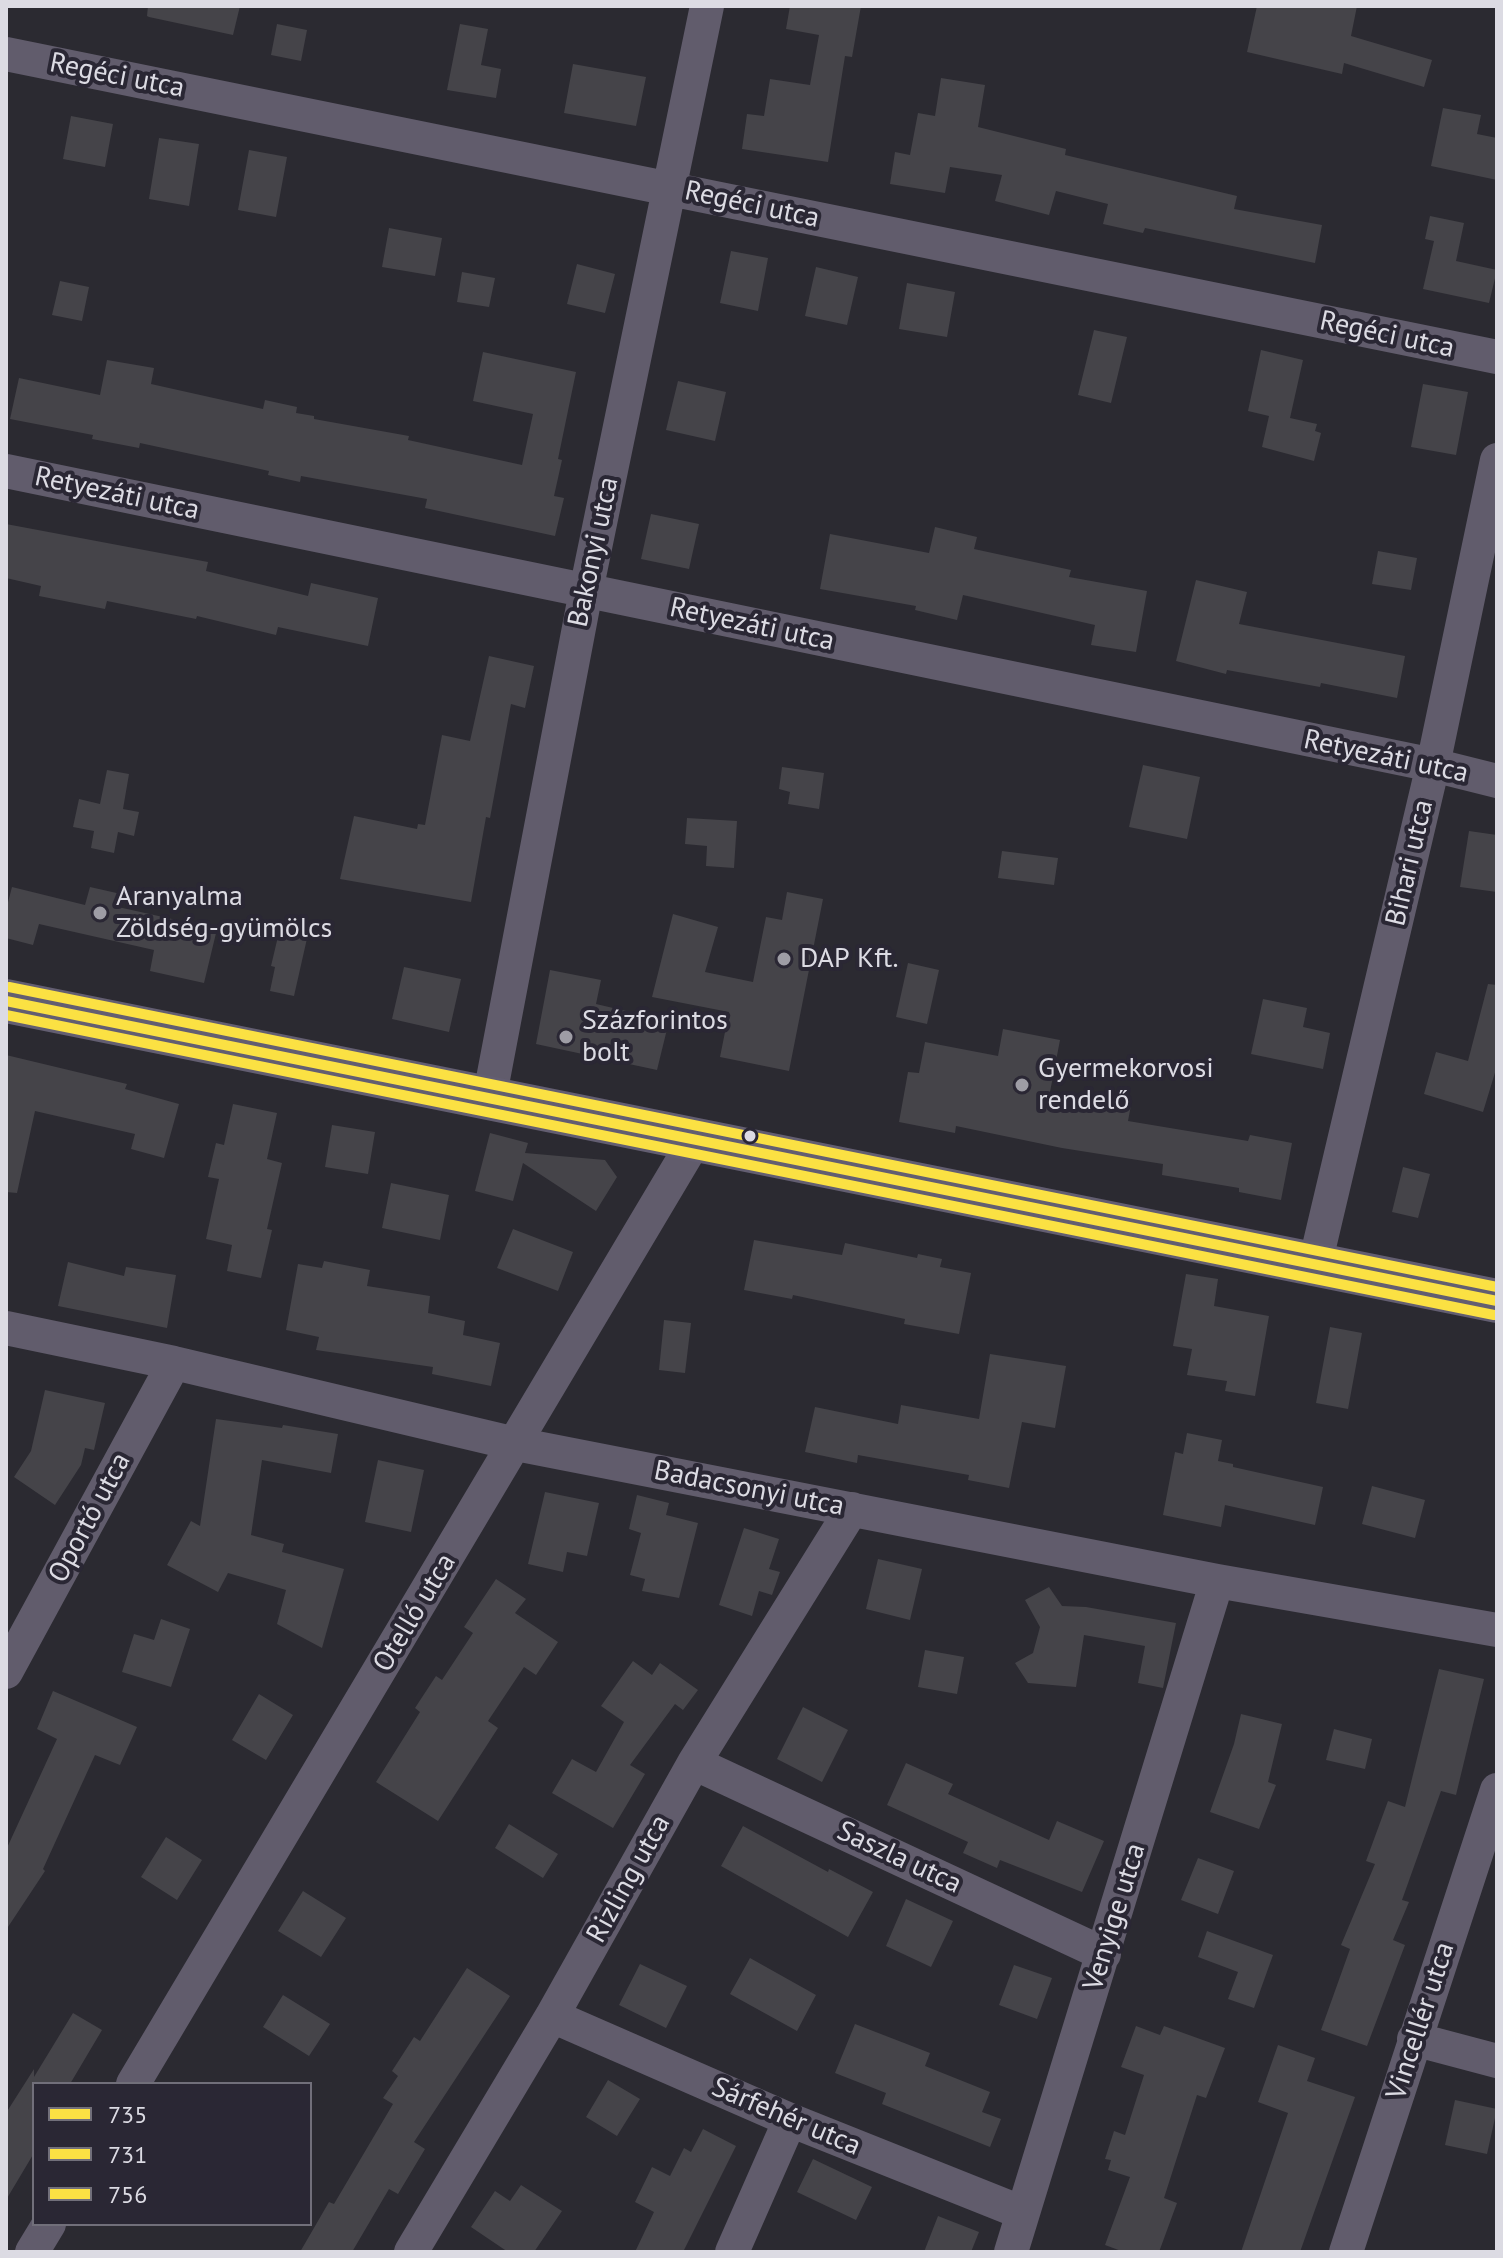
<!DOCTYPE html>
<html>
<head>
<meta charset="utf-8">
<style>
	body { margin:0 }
	#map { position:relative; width:1503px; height:2258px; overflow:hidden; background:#2b2a31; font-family:"PT Sans",sans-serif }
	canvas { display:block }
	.frame { position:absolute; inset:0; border:8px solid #dcdbe3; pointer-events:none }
	.legend { position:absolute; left:32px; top:2082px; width:280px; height:144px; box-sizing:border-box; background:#2a2734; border:2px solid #716f7a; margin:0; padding:10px 14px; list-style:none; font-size:24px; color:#dcdbe3 }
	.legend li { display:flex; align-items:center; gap:16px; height:40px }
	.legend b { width:40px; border:2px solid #716f7a }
</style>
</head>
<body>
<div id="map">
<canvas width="1503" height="2258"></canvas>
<div class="frame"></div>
<ul class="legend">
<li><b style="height:10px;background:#fbe143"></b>735</li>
<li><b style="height:10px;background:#fbe143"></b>731</li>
<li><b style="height:10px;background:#fbe143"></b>756</li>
</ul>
</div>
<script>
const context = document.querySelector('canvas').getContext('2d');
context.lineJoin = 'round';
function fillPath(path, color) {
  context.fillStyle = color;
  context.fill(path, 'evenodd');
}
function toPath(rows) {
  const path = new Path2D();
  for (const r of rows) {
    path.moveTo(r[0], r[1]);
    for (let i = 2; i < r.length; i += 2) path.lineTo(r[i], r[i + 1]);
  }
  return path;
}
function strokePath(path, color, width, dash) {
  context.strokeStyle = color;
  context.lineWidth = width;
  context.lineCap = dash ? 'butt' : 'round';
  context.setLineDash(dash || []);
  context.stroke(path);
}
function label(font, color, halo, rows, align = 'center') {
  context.font = font + ' "PT Sans",sans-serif';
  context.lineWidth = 8;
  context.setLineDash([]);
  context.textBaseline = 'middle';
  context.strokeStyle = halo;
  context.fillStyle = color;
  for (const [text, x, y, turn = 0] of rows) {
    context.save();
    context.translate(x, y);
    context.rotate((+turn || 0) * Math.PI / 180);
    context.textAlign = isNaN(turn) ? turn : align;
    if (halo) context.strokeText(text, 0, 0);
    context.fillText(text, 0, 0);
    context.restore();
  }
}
fillPath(toPath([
	[148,6,240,6,233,35,149,17,147,16],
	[790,6,861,6,852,57,845,56,828,162,742,149,747,114,764,116,770,79,810,85,819,35,786,29],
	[1257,6,1357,6,1351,36,1432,60,1424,87,1344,63,1342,74,1247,52],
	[277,24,307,30,301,61,271,55],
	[460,24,488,29,481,65,501,69,496,98,447,90],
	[573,64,646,77,636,126,564,113],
	[941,78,985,85,978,127,1066,149,1065,155,1237,196,1234,209,1322,225,1315,263,1145,228,1143,233,1103,224,1108,204,1056,191,1049,215,995,201,1002,175,950,167,945,193,890,184,895,152,910,155,918,113,935,116],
	[1443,108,1481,115,1477,134,1497,138,1497,180,1431,166],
	[71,116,113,124,105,167,63,159],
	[159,138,199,144,189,206,149,199],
	[249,150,287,157,276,217,238,210],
	[1430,216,1464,223,1456,261,1497,270,1489,303,1423,289,1434,241,1425,239],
	[389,228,442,238,435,276,382,267],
	[731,251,768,258,758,311,720,303],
	[577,264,615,274,605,313,567,304],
	[816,267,858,277,847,325,805,316],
	[462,272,495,278,489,307,457,302],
	[60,281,89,287,82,321,52,315],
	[907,283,955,292,947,337,899,329],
	[1094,330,1127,337,1111,403,1078,395],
	[1261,350,1303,360,1290,418,1317,424,1315,431,1321,433,1314,461,1262,447,1269,416,1248,411],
	[483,352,576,372,558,459,562,460,554,496,564,498,555,536,425,508,427,499,301,476,300,482,268,475,269,471,251,467,140,443,139,448,92,439,93,435,10,419,19,378,100,395,107,360,154,368,151,384,263,409,265,400,297,407,296,413,314,416,314,419,409,436,408,440,522,465,533,414,473,401],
	[678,381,726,392,715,441,666,430],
	[1423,384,1468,392,1456,455,1411,447],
	[651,514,699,524,689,569,641,559],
	[6,524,208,562,206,571,308,596,311,583,378,598,368,646,278,627,276,635,197,616,196,619,107,601,105,609,39,596,41,586,6,578],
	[935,527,977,537,974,549,1071,570,1069,577,1147,591,1136,652,1091,645,1095,625,963,595,957,620,915,610,916,606,820,589,830,534,929,553],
	[1378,551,1417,558,1411,590,1372,584],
	[1196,580,1247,592,1239,624,1405,656,1397,698,1321,683,1320,687,1227,670,1226,674,1176,661],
	[489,656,534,666,525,708,511,704,490,818,486,817,471,902,340,879,354,816,417,829,418,824,425,825,442,735,470,741],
	[1143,765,1200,777,1187,839,1129,827],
	[782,767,824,773,819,809,788,804,790,792,779,789],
	[107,770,129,774,123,809,139,812,134,836,118,832,114,853,91,848,94,831,73,827,79,799,100,804],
	[687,818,737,821,734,868,706,866,707,846,685,844],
	[1469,831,1497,835,1497,892,1460,887],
	[1002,851,1058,858,1054,885,998,878],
	[12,887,85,905,90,887,121,894,118,907,217,929,204,983,150,971,154,950,39,924,33,945,6,938,6,910],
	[787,892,823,899,789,1071,720,1057,729,1012,652,997,673,914,718,927,705,972,753,982,766,917,782,920],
	[280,928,308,934,294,996,270,991,275,967,271,966],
	[908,963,939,970,927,1024,896,1017],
	[404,967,461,979,449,1032,392,1019],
	[550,970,601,980,596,1004,669,1021,657,1070,536,1044],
	[1488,984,1497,985,1497,1066,1483,1112,1424,1094,1436,1052,1468,1061],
	[1263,999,1307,1008,1303,1027,1330,1033,1323,1069,1251,1054],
	[1003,1029,1060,1040,1050,1092,1131,1105,1128,1121,1248,1141,1250,1135,1292,1143,1281,1200,1239,1192,1239,1188,1162,1175,1163,1164,1062,1148,956,1126,955,1133,899,1122,908,1072,919,1073,925,1042,998,1056],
	[6,1055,127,1084,125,1089,179,1104,164,1158,131,1149,135,1134,35,1111,17,1193,6,1192],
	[233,1104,277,1113,267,1159,282,1163,267,1229,272,1230,261,1278,227,1271,232,1245,206,1239,219,1179,208,1177,216,1143,224,1145],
	[332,1125,375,1132,368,1174,325,1167],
	[490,1133,528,1143,525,1153,605,1160,617,1177,596,1211,523,1163,513,1201,475,1191],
	[1403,1167,1430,1174,1418,1218,1392,1212],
	[391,1183,449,1195,440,1240,382,1228],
	[513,1229,573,1252,558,1291,497,1268],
	[754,1240,842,1255,845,1243,917,1258,918,1254,942,1259,940,1267,971,1273,959,1334,904,1324,905,1319,793,1295,792,1299,744,1290],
	[324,1261,370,1270,367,1286,430,1296,428,1313,465,1321,463,1335,500,1343,491,1386,432,1374,433,1367,316,1350,319,1337,286,1330,298,1264,322,1268],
	[68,1262,124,1276,126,1267,176,1275,167,1328,58,1306],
	[1186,1274,1218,1279,1214,1306,1269,1316,1255,1396,1225,1391,1227,1381,1187,1375,1192,1349,1173,1346],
	[664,1320,691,1323,685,1373,659,1370],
	[1330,1327,1362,1333,1348,1409,1316,1403],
	[990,1354,1066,1366,1055,1428,1022,1422,1009,1488,968,1480,969,1475,858,1455,857,1463,805,1452,815,1407,898,1424,901,1405,979,1419],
	[45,1390,105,1403,94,1450,85,1448,81,1465,55,1505,14,1477,31,1451],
	[216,1419,282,1428,283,1425,338,1434,331,1473,262,1460,251,1535,284,1544,282,1552,344,1569,322,1648,277,1624,286,1590,228,1573,218,1592,167,1565,191,1521,200,1526],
	[1187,1433,1222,1440,1218,1461,1233,1464,1233,1467,1323,1487,1315,1525,1225,1505,1221,1527,1163,1515,1175,1452,1183,1454],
	[378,1460,424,1470,411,1532,365,1522],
	[1372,1486,1425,1500,1415,1538,1362,1524],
	[545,1492,599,1503,587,1556,567,1552,563,1572,528,1564],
	[637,1495,669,1503,666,1515,698,1523,679,1598,642,1591,645,1579,630,1575,641,1533,629,1529],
	[744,1528,779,1539,769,1569,780,1572,772,1595,759,1591,752,1616,719,1605],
	[878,1559,922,1569,910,1620,866,1609],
	[496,1579,526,1599,515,1613,558,1642,536,1675,524,1667,488,1721,498,1728,438,1821,376,1782,420,1712,415,1708,436,1676,442,1680,473,1633,464,1627],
	[1049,1587,1062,1606,1086,1607,1176,1623,1163,1688,1138,1683,1145,1646,1084,1635,1076,1687,1028,1683,1015,1663,1033,1653,1040,1627,1025,1600],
	[161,1619,190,1629,171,1687,122,1672,134,1634,154,1640],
	[925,1650,964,1657,957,1694,918,1687],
	[633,1661,652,1675,660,1663,698,1690,683,1710,675,1704,630,1765,645,1774,613,1828,552,1793,572,1759,596,1772,624,1722,601,1706],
	[1439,1669,1484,1679,1456,1795,1441,1791,1402,1900,1409,1902,1393,1940,1405,1945,1367,2046,1321,2030,1350,1949,1341,1945,1375,1864,1366,1861,1388,1801,1405,1807],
	[53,1691,137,1727,120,1765,95,1755,43,1869,45,1871,6,1930,6,1850,57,1739,37,1729],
	[259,1694,293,1715,266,1760,232,1740],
	[803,1707,848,1730,822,1782,777,1759],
	[1241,1714,1282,1724,1268,1782,1276,1785,1259,1829,1210,1812,1234,1744],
	[1334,1729,1372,1739,1365,1769,1326,1760],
	[906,1763,953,1784,948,1794,1049,1840,1057,1821,1104,1841,1082,1892,1000,1860,997,1868,963,1853,968,1842,887,1805],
	[509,1824,558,1854,543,1878,495,1848],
	[743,1826,828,1872,829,1869,873,1892,848,1937,721,1866],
	[166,1837,202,1860,177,1900,141,1877],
	[1198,1858,1234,1871,1218,1914,1181,1900],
	[303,1891,346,1918,321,1957,278,1931],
	[906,1899,953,1921,931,1967,886,1946],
	[1207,1931,1273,1955,1254,2008,1228,1999,1238,1972,1198,1957],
	[750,1958,816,1995,797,2031,730,1994],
	[640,1964,687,1986,666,2028,619,2005],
	[1014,1965,1052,1978,1037,2019,999,2005],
	[467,1968,510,1996,414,2142,425,2149,398,2194,389,2189,352,2252,300,2252,329,2202,334,2204,393,2104,383,2098,398,2076,392,2071,414,2037,420,2041],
	[283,1995,330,2024,309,2056,263,2027],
	[73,2013,102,2030,70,2084,34,2084,34,2153,6,2200,6,2113,34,2069,34,2077],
	[855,2024,930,2053,925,2066,990,2092,982,2112,1001,2119,990,2147,882,2104,886,2093,835,2073],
	[1136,2026,1160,2035,1164,2026,1225,2048,1206,2098,1197,2095,1164,2198,1177,2203,1159,2252,1124,2252,1105,2245,1130,2177,1108,2170,1111,2160,1105,2159,1114,2131,1125,2135,1144,2075,1121,2067],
	[1278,2045,1315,2058,1307,2081,1355,2097,1300,2252,1241,2252,1288,2113,1258,2102],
	[608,2080,640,2099,617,2136,586,2117],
	[1455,2100,1497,2109,1487,2154,1445,2145],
	[703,2129,736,2146,683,2252,635,2252,654,2212,635,2202,652,2167,670,2176,684,2148,691,2152],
	[813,2159,872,2187,856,2220,797,2192],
	[521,2185,562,2211,534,2252,508,2252,471,2227,495,2191,510,2201],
	[938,2216,979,2232,971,2252,924,2252]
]), '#454449');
strokePath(toPath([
	[6,54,1497,357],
	[6,471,1433,765,1497,781],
	[489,1100,586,591,707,6],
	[1315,1264,1433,765,1497,460],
	[6,1328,174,1363,516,1444,1217,1581,1497,1630],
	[6,1672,174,1363],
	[694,1763,1104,1954],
	[552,2016,790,2120,1023,2213],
	[1414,2039,1497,2061],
	[133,2084,695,1140],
	[32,2252,49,2224],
	[411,2252,552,2016,694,1763,852,1509],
	[732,2252,790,2120],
	[1011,2252,1217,1581],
	[1346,2252,1497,1790]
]), '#615c6c', 34);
strokePath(toPath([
	[6,1001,1497,1301]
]), '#635e71', 44);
strokePath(toPath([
	[6,1001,1497,1301]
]), '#fbe143', 10);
strokePath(toPath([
	[6,1015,1494,1315]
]), '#fbe143', 10);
strokePath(toPath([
	[9,987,1497,1287]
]), '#fbe143', 10);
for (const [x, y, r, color] of [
	[100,913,8,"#9e9da5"],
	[784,959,8,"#9e9da5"],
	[566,1037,8,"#9e9da5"],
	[1022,1085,8,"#9e9da5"],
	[750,1136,7,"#dcdbe3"]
]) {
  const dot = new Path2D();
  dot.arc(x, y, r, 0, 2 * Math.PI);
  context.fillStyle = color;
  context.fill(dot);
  strokePath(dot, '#2a2734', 3);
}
label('28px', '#dcdbe3', '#2a2734', [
	["Regéci utca",117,76,11],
	["Regéci utca",752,205,12],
	["Regéci utca",1387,335,12],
	["Retyezáti utca",117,494,12],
	["Bakonyi utca",594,552,-78],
	["Retyezáti utca",752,625,12],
	["Retyezáti utca",1386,757,12],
	["Bihari utca",1410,863,-77],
	["Badacsonyi utca",749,1489,11],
	["Oportó utca",90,1518,-62],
	["Otelló utca",415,1613,-59],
	["Saszla utca",899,1858,25],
	["Rizling utca",629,1879,-61],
	["Venyige utca",1115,1917,-73],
	["Vincellér utca",1421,2021,-72],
	["Sárfehér utca",786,2117,23]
]);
label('28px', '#dcdbe3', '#2a2734', [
	["Aranyalma",116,897],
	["Zöldség-gyümölcs",116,929],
	["DAP Kft.",800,959],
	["Százforintos",582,1021],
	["bolt",582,1053],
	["Gyermekorvosi",1038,1069],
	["rendelő",1038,1101]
], 'left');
</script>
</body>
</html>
